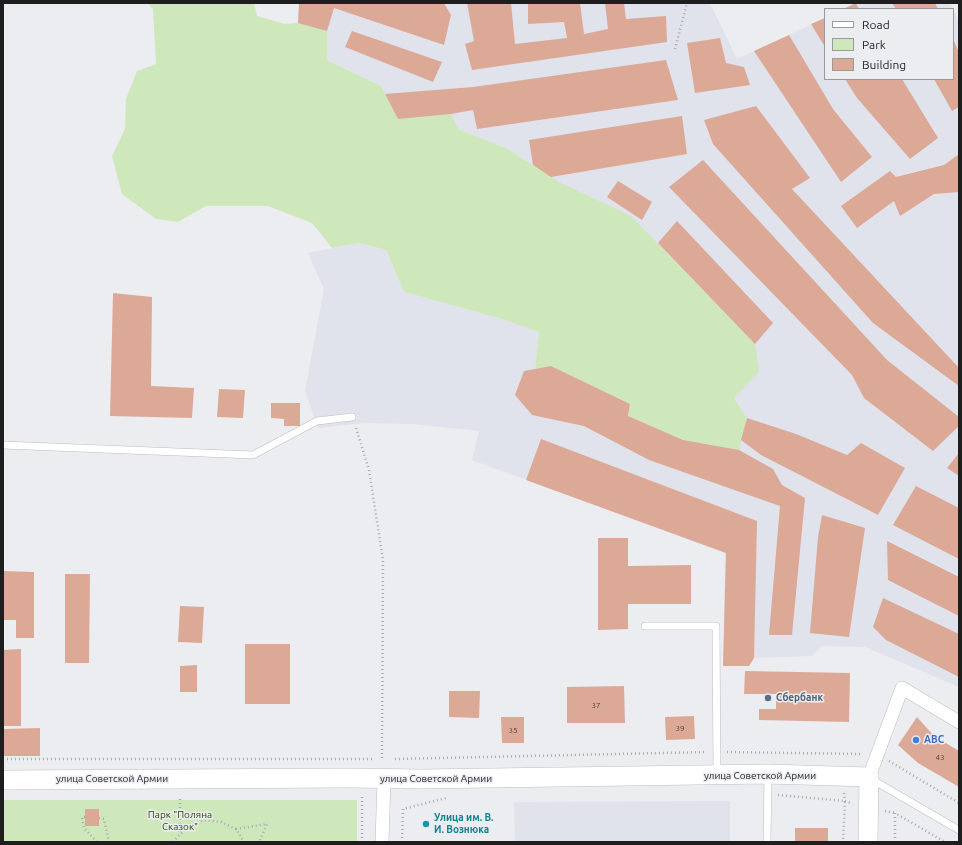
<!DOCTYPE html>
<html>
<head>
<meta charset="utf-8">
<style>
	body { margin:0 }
	#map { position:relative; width:962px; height:845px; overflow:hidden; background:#ecedf0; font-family:Ubuntu,sans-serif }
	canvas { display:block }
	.frame { position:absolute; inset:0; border:4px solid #1e1e1f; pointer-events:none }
	.legend { position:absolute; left:824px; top:8px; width:130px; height:72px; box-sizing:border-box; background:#ecedf0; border:1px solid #9a9a9c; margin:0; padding:5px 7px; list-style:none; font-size:12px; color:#1e1e1f }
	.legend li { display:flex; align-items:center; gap:8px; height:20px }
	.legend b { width:20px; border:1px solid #9a9a9c }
</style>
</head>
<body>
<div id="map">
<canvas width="962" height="845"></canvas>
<div class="frame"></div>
<ul class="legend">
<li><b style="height:5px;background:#fff"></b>Road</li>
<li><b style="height:11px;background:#cee8bc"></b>Park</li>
<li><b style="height:11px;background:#dca997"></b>Building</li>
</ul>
</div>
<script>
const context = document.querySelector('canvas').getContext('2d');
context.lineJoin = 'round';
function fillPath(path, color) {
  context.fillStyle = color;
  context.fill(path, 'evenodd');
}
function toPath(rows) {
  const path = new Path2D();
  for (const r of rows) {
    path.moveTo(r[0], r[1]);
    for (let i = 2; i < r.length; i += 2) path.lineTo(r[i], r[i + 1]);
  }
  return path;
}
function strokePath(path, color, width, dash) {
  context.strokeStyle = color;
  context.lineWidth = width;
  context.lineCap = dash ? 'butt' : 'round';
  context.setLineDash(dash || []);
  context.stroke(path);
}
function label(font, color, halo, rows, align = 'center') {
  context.font = font + ' Ubuntu,sans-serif';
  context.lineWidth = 3;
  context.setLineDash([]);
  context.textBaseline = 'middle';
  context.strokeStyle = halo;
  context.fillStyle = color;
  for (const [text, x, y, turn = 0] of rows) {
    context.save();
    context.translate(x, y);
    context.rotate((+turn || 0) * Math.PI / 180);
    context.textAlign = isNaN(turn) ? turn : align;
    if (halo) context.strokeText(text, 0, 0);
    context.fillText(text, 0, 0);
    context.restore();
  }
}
fillPath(toPath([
	[299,3,710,3,737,59,825,18,825,79,953,79,953,10,959,21,959,687,865,647,822,646,812,656,754,658,749,666,723,666,725,553,472,460,479,431,412,424,363,423,318,428,305,391,324,289,308,253,359,243,386,250,404,292,502,319,539,332,535,370,551,366,630,404,628,416,747,418,734,398,559,182,506,148,458,129,398,119,381,86,327,60,298,23],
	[856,3,950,3,953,9,843,9],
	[730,801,730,842,515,842,514,802]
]), '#e0e2ec');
fillPath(toPath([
	[147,3,254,3,257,16,285,24,298,23,327,31,327,60,381,86,398,119,451,114,458,129,506,148,559,182,631,216,755,344,759,372,734,398,747,418,739,450,683,440,628,416,630,404,551,366,535,370,539,332,502,319,404,292,386,250,359,243,332,248,312,223,268,206,206,206,178,222,156,219,122,194,112,156,125,129,126,99,137,71,156,64,153,9],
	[4,800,357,800,357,842,4,842]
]), '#cee8bc');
fillPath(toPath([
	[299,3,444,3,451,15,444,45,334,8,327,31,298,23],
	[467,3,511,3,515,44,567,38,564,22,528,24,528,3,580,3,584,34,608,29,605,3,624,3,626,19,666,16,667,42,472,70,465,44,474,41],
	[856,3,859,9,843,9],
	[892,3,935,3,938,9,896,9],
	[825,18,825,47,811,24],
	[352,31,442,62,433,82,345,47],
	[789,35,833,109,872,157,841,182,754,51],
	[720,38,726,63,744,67,750,85,695,93,687,43],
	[953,39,959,52,959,107,952,111,934,79,953,79],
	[666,60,678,100,477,129,473,110,451,114,398,119,385,94,473,87],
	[845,79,902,79,938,138,910,159,857,98],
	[756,106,810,178,792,189,959,368,959,386,873,323,713,144,704,120],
	[682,116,687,154,551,177,533,165,529,140],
	[959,154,959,192,934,194,900,216,894,201,857,228,841,206,890,171,896,177,944,165],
	[703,160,887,360,959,417,959,426,933,451,864,398,852,375,669,187],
	[618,181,652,202,642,220,607,197],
	[677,221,773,323,755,344,658,243],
	[113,293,152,297,151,386,194,388,192,418,110,416],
	[551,366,630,404,628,416,683,440,739,450,773,469,782,485,805,498,792,635,769,635,780,506,649,460,584,426,532,415,515,395,524,371],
	[219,389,245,390,243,418,217,417],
	[271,403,300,403,300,426,284,426,284,419,271,418],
	[747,418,796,434,847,455,861,443,905,468,878,515,761,455,741,440],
	[541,439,757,521,754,658,749,666,723,666,726,553,526,480],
	[959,453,959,476,947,468],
	[916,486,959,508,959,559,893,525],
	[822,515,865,528,849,637,810,633,818,537],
	[598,538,628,538,628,566,691,565,691,604,628,604,628,629,598,630],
	[887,541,959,577,959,616,888,580],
	[3,571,34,572,34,638,16,638,16,620,3,620],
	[65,574,90,574,89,663,65,663],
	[883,598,959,634,959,677,886,640,873,627],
	[180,606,204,607,202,643,178,642],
	[245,644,290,644,290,704,245,704],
	[21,649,21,726,3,726,3,650],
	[197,665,197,692,180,692,180,666],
	[745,671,850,673,849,722,759,720,759,709,776,709,776,694,744,694],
	[624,686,625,723,567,723,567,687],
	[449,691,480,691,479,718,449,717],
	[694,716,695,739,666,740,665,717],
	[501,717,524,717,524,743,502,743],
	[917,717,934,736,959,751,959,787,918,763,898,745],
	[40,728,40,756,3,756,3,729],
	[85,809,99,809,99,826,85,826],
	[795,828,828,828,828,842,795,842]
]), '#dca997');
const lane = toPath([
	[3,445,253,455,317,421,352,417],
	[645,626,716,626,717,774],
	[871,779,959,830],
	[767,842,768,775]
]);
const street = toPath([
	[869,777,902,688,959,722],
	[382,842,384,779]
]);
const secondary = toPath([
	[3,780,347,778,422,779,768,774,869,777,868,842]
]);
strokePath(lane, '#bcbdbf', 8);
strokePath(street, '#bcbdbf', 14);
strokePath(secondary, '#bcbdbf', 20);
strokePath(toPath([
	[675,49,687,3],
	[356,428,369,470,383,560,382,759],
	[727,752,862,754],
	[3,759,374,759],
	[395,759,706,752],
	[889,761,959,803],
	[844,793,845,801,851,803],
	[778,795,845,801,843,842],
	[885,811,895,813],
	[85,817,82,817,84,828,97,842],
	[99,818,104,819,109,842],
	[236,829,267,824,259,842],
	[180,832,180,797],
	[173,842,190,824,206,820,221,822,236,829,244,842],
	[362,842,362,796],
	[402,842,403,809,446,798],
	[895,842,895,813,945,842]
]), '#a8a9ab', 2.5, [1, 3]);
strokePath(lane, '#fff', 7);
strokePath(street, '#fff', 13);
strokePath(secondary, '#fff', 19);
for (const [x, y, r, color] of [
	[768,698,4,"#5c6f8a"],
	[916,740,4,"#3f7fe0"],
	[426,824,4,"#0f9aa8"]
]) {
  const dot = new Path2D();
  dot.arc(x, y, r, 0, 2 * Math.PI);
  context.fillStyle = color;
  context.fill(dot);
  strokePath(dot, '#ecedf0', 1.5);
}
label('8px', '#4e413d', null, [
	["37",596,705],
	["39",680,728],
	["35",513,730],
	["43",940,757]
]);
label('bold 10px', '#4e5e75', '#ecedf0', [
	["Сбербанк",776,698]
], 'left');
label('bold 10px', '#366cbe', '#ecedf0', [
	["ABC",924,740]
], 'left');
label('10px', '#1e1e1f', '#ecedf0', [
	["улица Советской Армии",760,776],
	["улица Советской Армии",112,779],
	["улица Советской Армии",436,779]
]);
label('10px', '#254403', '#ecedf0', [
	["Парк \"Поляна",180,815],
	["Сказок\"",180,827]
]);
label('bold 10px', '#0d838f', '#ecedf0', [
	["Улица им. В.",434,818],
	["И. Вознюка",434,830]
], 'left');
</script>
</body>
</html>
